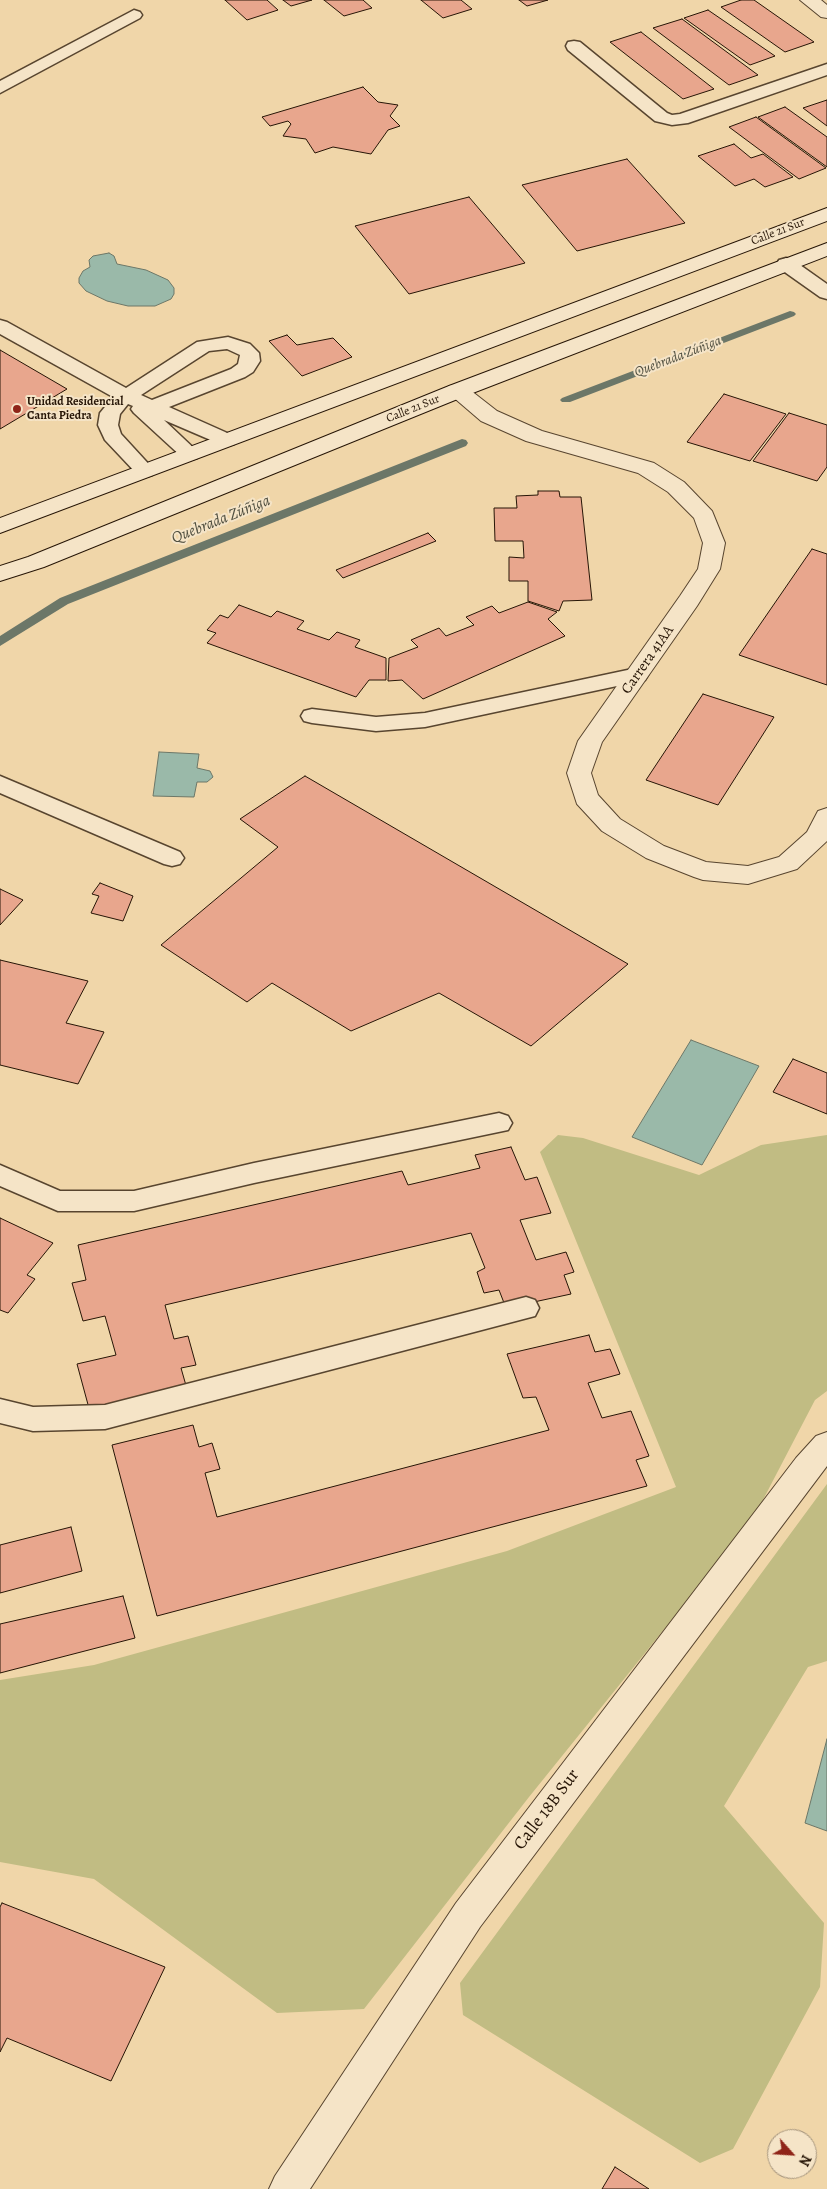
<!DOCTYPE html>
<html>
<head>
<meta charset="utf-8">
<style>
	body { margin:0 }
	#map { position:relative; width:827px; height:2189px; overflow:hidden; background:#f0d6a9; font-family:Alegreya,serif }
	canvas { display:block }
	.north { position:absolute; left:767px; top:2129px; width:50px; height:50px; box-sizing:border-box; background:#f5e4c7; border:1px solid #a2917a; border-radius:50%; rotate:116deg; font-size:14px; font-weight:700; line-height:20px; text-align:center; color:#261506 }
	.north::after { content:''; display:block; margin:auto; width:18px; height:22px; background:#8f2418; clip-path:polygon(50% 0,100% 100%,50% 72%,0 100%) }
</style>
</head>
<body>
<div id="map">
<canvas width="827" height="2189"></canvas>
<div class="north">N</div>
</div>
<script>
const context = document.querySelector('canvas').getContext('2d');
context.lineJoin = 'round';
function fillPath(path, color) {
  context.fillStyle = color;
  context.fill(path, 'evenodd');
}
function toPath(rows) {
  const path = new Path2D();
  for (const r of rows) {
    path.moveTo(r[0], r[1]);
    for (let i = 2; i < r.length; i += 2) path.lineTo(r[i], r[i + 1]);
  }
  return path;
}
function strokePath(path, color, width, dash) {
  context.strokeStyle = color;
  context.lineWidth = width;
  context.lineCap = dash ? 'butt' : 'round';
  context.setLineDash(dash || []);
  context.stroke(path);
}
function label(font, color, halo, rows, align = 'center') {
  context.font = font + ' Alegreya,serif';
  context.lineWidth = 4;
  context.setLineDash([]);
  context.textBaseline = 'middle';
  context.strokeStyle = halo;
  context.fillStyle = color;
  for (const [text, x, y, turn = 0] of rows) {
    context.save();
    context.translate(x, y);
    context.rotate((+turn || 0) * Math.PI / 180);
    context.textAlign = isNaN(turn) ? turn : align;
    if (halo) context.strokeText(text, 0, 0);
    context.fillText(text, 0, 0);
    context.restore();
  }
}
fillPath(toPath([
	[558,1135,583,1138,699,1175,761,1145,827,1135,827,1391,815,1400,753,1519,529,1797,364,2009,277,2013,94,1879,0,1862,0,1680,94,1665,507,1551,676,1487,540,1152],
	[827,1484,827,1661,808,1667,724,1806,824,1923,820,1987,733,2149,700,2163,463,2015,460,1983]
]), '#c1bc83');
const water = toPath([
	[109,253,114,256,117,264,146,270,168,280,174,288,174,294,171,299,155,306,128,306,107,301,86,291,79,283,79,278,83,271,90,267,89,260,93,256,109,253],
	[159,752,199,754,197,768,210,771,213,777,207,782,197,782,194,797,153,796,159,752],
	[691,1040,759,1066,702,1165,632,1137,691,1040],
	[827,1739,827,1831,805,1823,827,1739]
]);
fillPath(water, '#9ab9a9');
strokePath(water, '#6c7768', 1);
fillPath(toPath([
	[790,311,794,312,796,314,794,316,570,402,562,402,560,400,562,398,790,311],
	[462,439,466,440,468,443,466,446,68,604,0,646,0,636,60,598,462,439]
]), '#6c7768');
const building = toPath([
	[225,0,267,0,278,10,247,20,225,0],
	[283,0,312,0,291,6,283,0],
	[324,0,363,0,372,8,344,16,324,0],
	[421,0,461,0,472,9,443,18,421,0],
	[519,0,548,0,527,6,519,0],
	[741,0,754,0,814,42,785,52,721,7,741,0],
	[708,10,775,56,750,65,684,18,708,10],
	[682,19,758,75,729,85,653,28,682,19],
	[641,32,714,89,683,99,610,42,641,32],
	[363,87,378,102,398,105,390,116,400,126,388,130,371,154,333,147,315,153,306,139,283,136,291,124,288,121,270,126,262,117,363,87],
	[827,100,827,126,803,108,827,100],
	[785,107,827,137,827,167,758,117,785,107],
	[756,117,826,168,799,179,729,127,756,117],
	[734,144,751,158,763,154,793,177,765,187,754,179,735,186,698,156,734,144],
	[627,159,685,223,577,251,522,185,627,159],
	[469,197,525,263,409,294,355,226,469,197],
	[287,335,297,345,333,338,352,357,302,376,269,341,287,335],
	[0,350,67,389,0,429,0,350],
	[724,394,786,414,750,461,687,442,724,394],
	[789,413,827,425,827,467,817,481,753,461,789,413],
	[538,491,559,491,560,497,581,497,592,600,563,601,559,611,528,601,528,581,509,581,509,557,524,558,523,541,495,541,494,508,517,508,516,496,538,495,538,491],
	[428,533,436,541,343,578,336,570,428,533],
	[812,549,827,554,827,685,739,655,812,549],
	[528,602,557,612,548,619,565,636,423,699,402,680,388,681,389,658,418,647,411,640,439,628,446,636,474,625,466,617,492,606,499,613,528,602],
	[239,605,271,617,277,611,304,621,297,629,329,640,337,632,360,640,355,647,386,658,386,680,369,680,356,697,207,643,216,633,207,630,220,615,228,618,239,605],
	[703,694,774,717,718,805,646,780,703,694],
	[305,776,628,964,531,1046,439,993,351,1031,272,983,247,1002,161,945,278,847,240,819,305,776],
	[100,883,133,896,123,921,91,913,99,896,92,894,100,883],
	[0,889,23,900,0,925,0,889],
	[0,960,88,981,66,1023,104,1032,78,1084,0,1065,0,960],
	[793,1059,827,1073,827,1114,773,1092,793,1059],
	[511,1147,525,1180,537,1177,551,1213,520,1220,536,1260,566,1252,574,1272,564,1275,571,1294,506,1308,499,1290,484,1293,477,1272,485,1268,471,1233,165,1305,174,1339,188,1336,196,1365,181,1368,187,1389,90,1412,77,1364,116,1355,105,1316,83,1321,72,1283,86,1280,78,1245,402,1171,408,1185,480,1168,475,1155,511,1147],
	[0,1218,53,1243,27,1275,35,1279,8,1313,0,1310,0,1218],
	[589,1335,595,1352,610,1349,620,1374,588,1383,602,1418,631,1411,649,1456,636,1460,647,1486,157,1616,112,1445,193,1425,199,1447,212,1443,220,1469,205,1473,217,1517,549,1430,536,1397,523,1398,507,1354,589,1335],
	[71,1527,82,1571,0,1593,0,1545,71,1527],
	[123,1596,135,1638,0,1673,0,1624,123,1596],
	[2,1903,165,1967,111,2081,7,2038,0,2052,0,1907,2,1903],
	[615,2167,649,2189,602,2189,615,2167]
]);
fillPath(building, '#e8a68d');
strokePath(building, '#261506', 1);
const lane = toPath([
	[134,10,140,12,142,15,140,18,0,93,0,81,134,10],
	[574,41,580,42,667,113,672,115,680,114,827,64,827,75,688,123,672,125,655,121,568,50,566,46,568,42,574,41],
	[786,258,793,260,827,284,827,299,820,297,779,268,777,264,779,260,786,258],
	[0,320,7,322,126,388,197,342,228,337,250,344,259,353,260,361,253,372,245,377,169,407,234,436,237,440,234,444,227,446,220,444,164,420,200,454,197,458,190,460,183,458,134,413,131,409,133,406,128,404,120,414,118,425,121,434,155,471,152,475,145,477,138,475,105,440,98,425,100,413,113,397,0,334,0,320],
	[227,349,240,355,238,364,231,369,152,400,141,395,209,351,227,349],
	[637,668,645,670,648,675,645,680,425,727,376,731,312,723,304,721,301,716,304,711,312,709,376,717,425,713,637,668],
	[0,776,180,852,184,858,180,864,172,866,164,864,0,793,0,776],
	[499,1113,508,1116,512,1123,508,1130,254,1183,134,1211,58,1211,0,1186,0,1165,60,1191,134,1191,254,1163,499,1113],
	[526,1297,535,1300,539,1308,535,1316,105,1429,33,1431,0,1423,0,1399,33,1407,105,1405,526,1297]
]);
const street = toPath([
	[800,0,821,0,827,5,827,18,821,17,800,0],
	[457,385,465,386,497,411,542,431,654,463,684,482,712,511,725,543,720,569,697,606,602,742,591,773,598,795,620,819,664,846,706,862,748,866,779,857,807,832,818,811,827,808,827,841,797,869,748,884,703,880,694,877,646,858,602,831,577,804,567,773,578,741,680,596,698,569,703,543,694,518,668,492,638,473,526,441,481,421,446,391,449,386,457,385],
	[827,1432,827,1466,480,1927,310,2189,269,2189,275,2176,456,1903,796,1458,816,1436,827,1432]
]);
const secondary = toPath([
	[827,208,827,221,0,533,0,518,827,208],
	[827,243,827,256,465,396,44,567,0,581,0,566,28,557,449,386,827,243]
]);
strokePath(lane, '#58452f', 3);
strokePath(street, '#58452f', 2);
strokePath(secondary, '#261506', 2);
fillPath(lane, '#f5e4c7');
fillPath(street, '#f5e4c7');
fillPath(secondary, '#f5e4c7');
for (const [x, y, r, color] of [
	[17,409,5,"#8f2418"]
]) {
  const dot = new Path2D();
  dot.arc(x, y, r, 0, 2 * Math.PI);
  context.fillStyle = color;
  context.fill(dot);
  strokePath(dot, '#f5e4c7', 2);
}
label('12px', '#261506', '#f5e4c7', [
	["Calle 21 Sur",778,232,-21],
	["Calle 21 Sur",413,409,-22]
]);
label('bold 12px', '#261506', '#f5e4c7', [
	["Unidad Residencial",27,402],
	["Canta Piedra",27,416]
], 'left');
label('italic 14px', '#4f4e3f', '#f5e4c7', [
	["Quebrada Zúñiga",678,357,-21]
]);
label('15px', '#261506', '#f5e4c7', [
	["Carrera 41AA",648,660,-55]
]);
label('italic 16px', '#4f4e3f', '#f5e4c7', [
	["Quebrada Zúñiga",221,520,-22]
]);
label('18px', '#261506', '#f5e4c7', [
	["Calle 18B Sur",547,1810,-53]
]);
</script>
</body>
</html>
